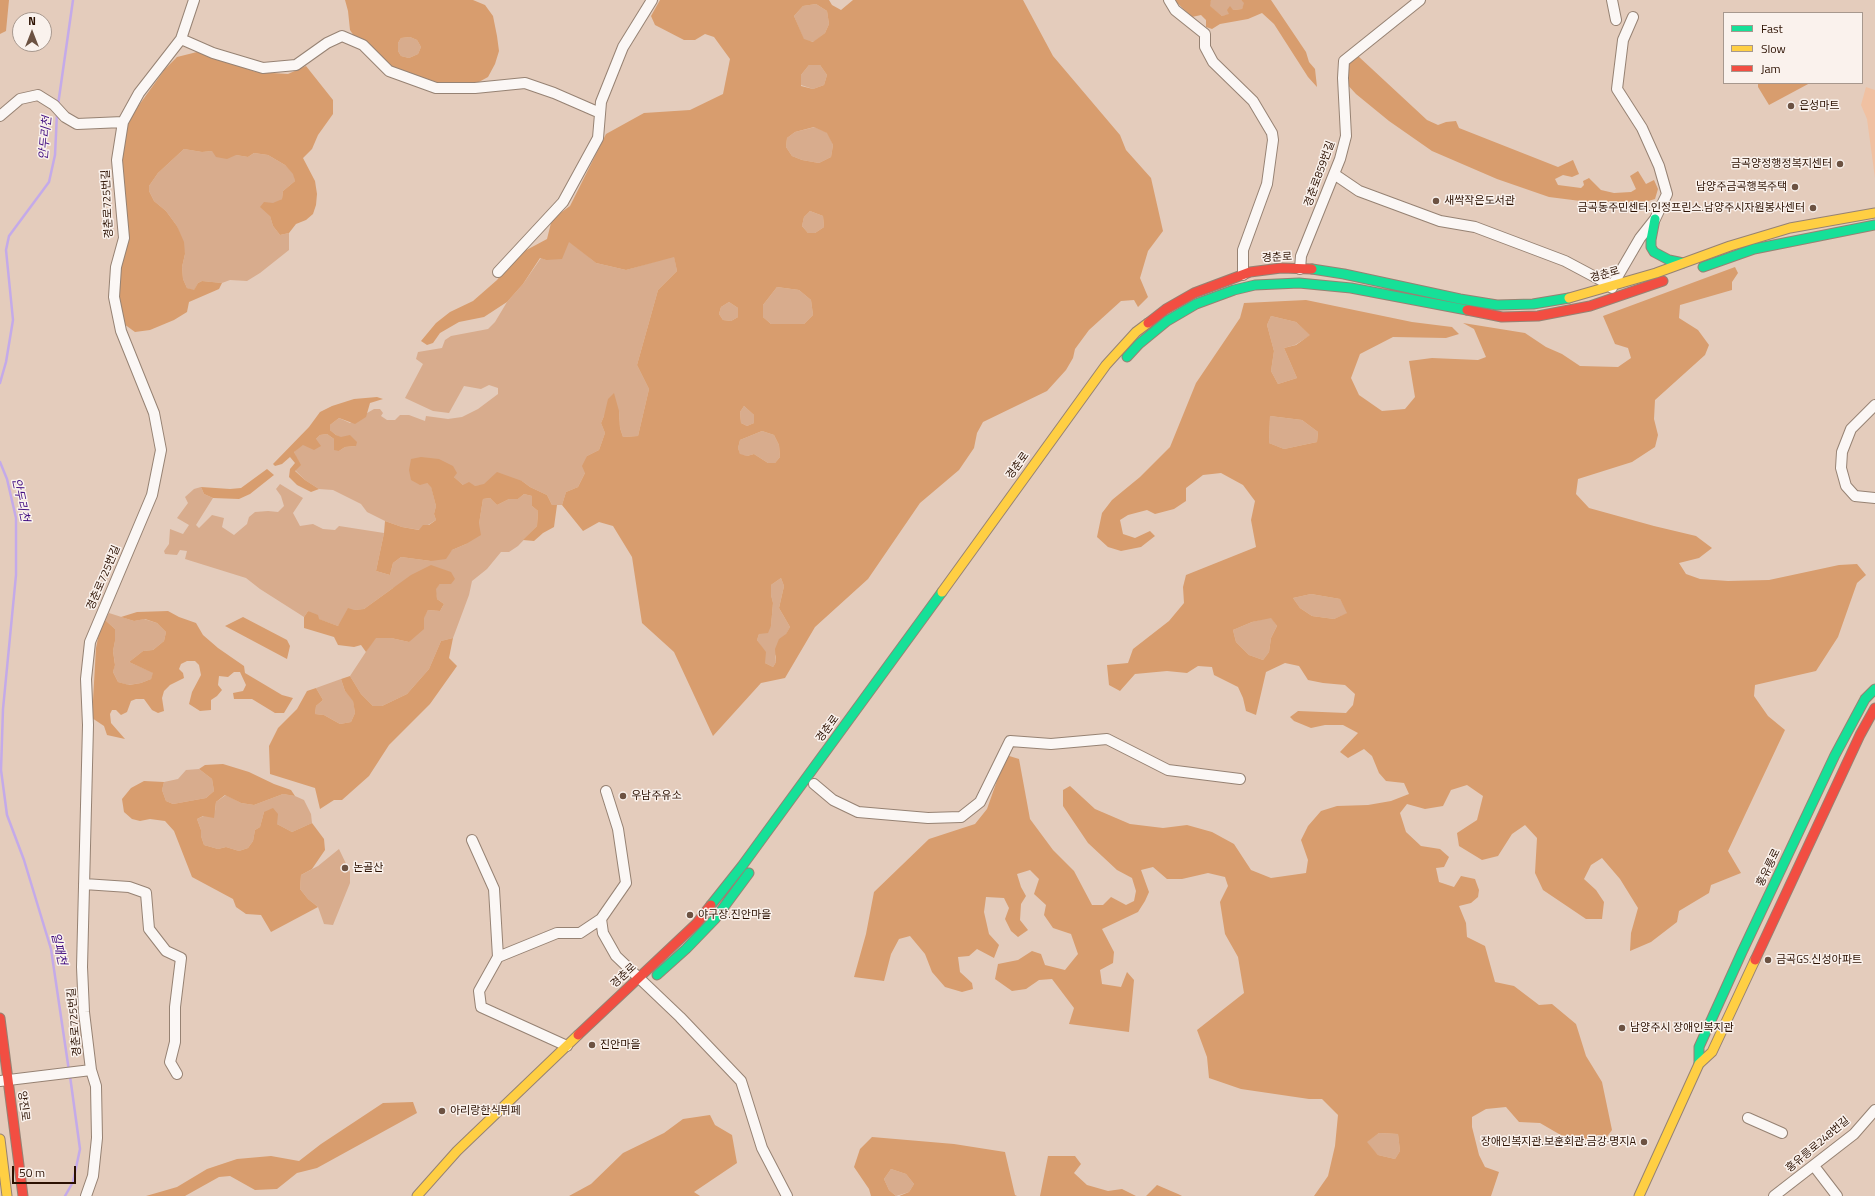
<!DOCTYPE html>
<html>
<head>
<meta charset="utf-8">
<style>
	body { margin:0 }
	#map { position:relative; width:1875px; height:1196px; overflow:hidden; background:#e4ccbc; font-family:"Titillium Web",sans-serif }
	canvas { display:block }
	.legend { position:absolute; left:1723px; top:12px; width:140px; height:72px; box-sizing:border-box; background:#faf2ed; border:1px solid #a7988e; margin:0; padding:5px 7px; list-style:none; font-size:12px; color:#2b1000 }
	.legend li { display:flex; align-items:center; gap:8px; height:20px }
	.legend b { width:20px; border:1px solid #a7988e }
	.north { position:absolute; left:12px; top:12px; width:40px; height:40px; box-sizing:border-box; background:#faf2ed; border:1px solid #a7988e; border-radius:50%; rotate:0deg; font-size:11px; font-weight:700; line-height:16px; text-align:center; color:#2b1000 }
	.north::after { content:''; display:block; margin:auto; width:14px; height:18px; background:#6c5242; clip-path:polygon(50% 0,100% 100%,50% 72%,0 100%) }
	.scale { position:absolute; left:12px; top:1166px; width:64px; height:18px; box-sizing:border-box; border:2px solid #2b1000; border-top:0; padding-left:5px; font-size:12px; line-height:14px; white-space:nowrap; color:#2b1000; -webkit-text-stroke:3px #faf2ed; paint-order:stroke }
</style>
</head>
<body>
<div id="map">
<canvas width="1875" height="1196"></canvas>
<ul class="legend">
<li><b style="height:5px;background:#16e098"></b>Fast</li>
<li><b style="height:5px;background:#ffcf43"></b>Slow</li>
<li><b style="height:5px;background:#f24e42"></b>Jam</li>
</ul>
<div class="north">N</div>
<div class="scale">50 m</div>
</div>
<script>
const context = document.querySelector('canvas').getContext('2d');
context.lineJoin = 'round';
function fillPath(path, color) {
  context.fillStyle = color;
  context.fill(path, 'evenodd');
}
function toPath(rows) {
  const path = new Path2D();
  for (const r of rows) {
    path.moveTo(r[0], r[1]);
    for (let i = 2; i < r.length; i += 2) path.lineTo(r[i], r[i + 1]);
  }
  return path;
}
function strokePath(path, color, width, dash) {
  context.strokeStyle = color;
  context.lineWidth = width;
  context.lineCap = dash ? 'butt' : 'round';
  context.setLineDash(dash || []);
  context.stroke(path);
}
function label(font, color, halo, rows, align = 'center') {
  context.font = font + ' "Titillium Web","Noto Sans KR",sans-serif';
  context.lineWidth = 3;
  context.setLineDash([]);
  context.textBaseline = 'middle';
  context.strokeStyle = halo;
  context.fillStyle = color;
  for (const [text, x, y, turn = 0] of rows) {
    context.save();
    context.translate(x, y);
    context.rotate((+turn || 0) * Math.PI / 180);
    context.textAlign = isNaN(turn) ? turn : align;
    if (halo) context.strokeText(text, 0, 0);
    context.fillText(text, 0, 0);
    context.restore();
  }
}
fillPath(toPath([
	[1866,87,1875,90,1875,178,1867,119,1861,105]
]), '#f0c1a2');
fillPath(toPath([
	[1211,0,1241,0,1245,3,1242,9,1233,10,1229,15,1222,16,1209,6],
	[816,4,827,11,829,24,825,33,814,42,804,40,794,16,803,6],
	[410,37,417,40,421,47,418,54,409,58,401,56,398,51,398,43,401,38],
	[809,65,820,65,827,75,824,85,813,89,801,85,801,75],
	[815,127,828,133,833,145,831,157,819,163,802,160,792,156,786,147,787,138,795,132],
	[184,149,202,152,212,151,248,157,254,153,268,155,285,165,294,174,295,181,283,191,282,199,273,204,270,216,273,226,280,235,289,233,289,250,260,273,247,281,230,280,222,283,202,281,198,283,194,291,187,288,183,279,182,267,185,254,177,226,166,211,154,201,149,191,149,186,158,173],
	[810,211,823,216,824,227,815,233,808,233,802,226,804,217],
	[569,241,596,263,626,270,674,256,677,271,658,290,637,365,649,389,638,436,623,437,620,428,619,411,604,416,601,423,605,433,599,450,587,456,585,473,578,487,566,492,562,505,552,505,547,495,530,487,522,481,475,486,463,485,454,477,427,483,431,486,436,506,434,514,436,520,420,530,402,527,385,521,367,512,361,504,333,490,319,489,305,480,295,470,300,465,294,452,298,447,316,439,320,435,327,434,334,439,339,451,345,447,356,446,336,435,330,430,330,425,339,418,350,423,374,409,380,409,383,413,381,416,387,420,395,420,400,415,409,415,425,421,426,416,448,419,462,417,478,409,498,394,498,388,489,385,481,389,464,386,449,413,433,411,405,398,423,364,416,359,418,352,442,348,445,340,451,336,488,329,495,322,507,302,523,284,541,258,546,260],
	[777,287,799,290,811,300,813,315,804,324,771,324,763,317,763,305],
	[729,302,738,308,738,317,731,321,723,320,719,314,721,307],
	[1271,316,1296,322,1311,335,1295,345,1284,348,1297,378,1278,384,1271,371,1274,351,1267,325],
	[744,406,754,415,754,423,747,426,741,423,740,412],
	[1270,416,1302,420,1318,432,1317,442,1284,449,1269,443],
	[762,431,774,435,779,445,780,457,775,463,768,463,754,454,747,456,740,455,738,448,740,440],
	[280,484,303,498,293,513,300,526,313,524,323,529,335,530,339,526,384,533,376,571,390,575,393,563,401,557,431,561,452,550,466,544,479,524,483,499,490,498,497,505,509,499,518,499,524,494,532,496,532,506,538,511,537,526,518,546,509,552,501,552,487,569,472,581,469,595,453,638,441,641,429,669,407,694,382,706,373,706,361,694,350,676,375,638,391,638,409,642,428,610,440,611,444,604,437,599,435,589,440,584,455,579,393,588,364,609,354,610,338,626,318,619,308,611,304,617,260,589,246,578,185,559,187,551,180,550,177,555,165,554,164,551,169,544,170,529,183,534,189,525,177,518,188,503,185,497,194,489,201,487,204,494,213,498,196,525,199,528,212,515,224,518,222,527,234,535,247,524,249,517,255,512,268,511,278,512,284,506,281,496,276,489],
	[781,578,784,586,779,608,790,627,775,656,776,662,773,667,765,663,761,646,757,640,759,634,771,626,773,603,771,595,771,585],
	[1311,594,1340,599,1348,613,1334,619,1312,616,1300,608,1293,598],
	[109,613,134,621,144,619,157,623,166,632,164,641,153,650,143,651,129,662,154,673,151,679,141,683,128,685,118,682,113,672,115,664,113,651,115,641,115,629,105,620],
	[1271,617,1277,626,1271,638,1269,652,1263,660,1249,655,1236,642,1233,630,1252,622],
	[341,679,345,691,353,700,355,713,351,722,340,724,324,715,315,714,316,706,323,700,316,688],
	[199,769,212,779,214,791,206,798,173,804,166,801,162,790,164,782,178,779,186,770],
	[283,794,295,796,304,800,311,814,312,823,292,832,277,824,264,812,260,827,255,830,253,841,248,848,239,851,226,847,218,849,204,845,201,836,201,830,197,819,215,811,216,802,226,795,241,803,254,805],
	[339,849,350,872,350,883,333,925,324,924,318,907,308,899,300,889,301,875,318,866],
	[1379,1133,1398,1134,1400,1151,1395,1159,1378,1155,1366,1142],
	[891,1169,906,1174,914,1184,909,1192,896,1196,889,1190,884,1179]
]), '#d8ac8d');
fillPath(toPath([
	[0,0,9,0,6,31,0,34],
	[345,0,473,0,485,5,493,16,497,36,499,51,495,64,488,77,477,83,453,85,430,81,411,73,394,70,354,36,350,30,348,11],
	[410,37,417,40,421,47,418,54,409,58,401,56,398,51,398,43,401,38],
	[660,0,829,0,832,5,841,10,853,0,1023,0,1053,56,1120,135,1126,150,1151,178,1163,231,1148,251,1140,278,1148,297,1138,307,1134,300,1121,301,1089,330,1075,349,1073,358,1066,370,1047,391,983,422,977,433,974,448,959,470,920,503,868,579,815,627,785,678,761,683,713,736,674,652,642,623,632,557,613,526,599,522,583,531,562,505,566,492,578,487,585,473,582,466,587,456,599,450,605,433,601,423,604,416,608,399,614,393,619,411,620,428,623,437,638,436,649,389,637,365,658,290,677,271,674,257,626,270,596,263,569,242,562,259,546,260,540,258,523,284,507,302,484,317,459,322,440,333,433,343,427,345,421,341,436,323,450,312,473,301,497,280,519,254,547,239,552,219,570,206,606,134,644,113,690,110,723,94,730,59,714,37,705,34,695,40,684,40,655,25,651,16],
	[816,4,827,11,829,24,825,33,813,42,804,39,794,16,803,6],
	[809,65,820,65,827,75,824,85,813,89,801,86,801,75],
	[814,127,827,133,833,145,831,157,819,163,802,160,792,156,786,147,787,138,795,132],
	[810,211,823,216,824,227,815,233,808,233,802,226,804,217],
	[777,287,799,290,811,300,813,315,804,324,771,324,763,317,763,305],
	[729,302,738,308,738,317,731,321,723,320,719,314,721,307],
	[744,406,754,415,754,423,747,426,741,423,740,412],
	[762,431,774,435,779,445,780,457,775,463,768,463,754,454,747,456,740,454,738,448,740,440],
	[781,578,784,586,779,608,790,627,786,634,779,639,775,649,776,662,773,667,765,663,766,652,757,640,759,634,768,633,771,626,773,603,771,595,771,585],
	[1174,0,1211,0,1210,6,1222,16,1229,14,1227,10,1230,6,1233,10,1242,9,1244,3,1241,0,1271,0,1306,52,1309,62,1315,69,1317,87,1308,77,1274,24,1262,13,1248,19,1220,24,1212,29,1206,27,1206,20,1201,15,1192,17],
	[197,52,256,72,288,74,306,66,333,100,333,114,318,135,312,149,303,158,315,181,317,194,316,205,313,214,306,220,296,224,289,233,280,235,273,226,270,216,260,207,264,202,273,203,282,199,283,191,295,181,293,174,285,165,268,155,254,153,248,157,236,155,227,159,216,157,212,151,202,152,184,149,158,173,149,186,149,191,154,201,166,211,177,226,184,242,185,254,182,267,183,279,187,288,194,290,198,283,202,281,222,283,219,289,189,302,187,312,174,320,150,330,135,332,124,324,117,285,126,236,121,167,126,129,134,112,165,69,177,57],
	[1358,56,1427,120,1438,125,1446,122,1456,121,1459,128,1558,167,1573,160,1579,174,1572,177,1563,175,1555,179,1558,185,1581,188,1584,185,1583,181,1589,178,1601,190,1614,193,1631,192,1636,189,1630,176,1638,171,1646,184,1654,180,1658,189,1655,199,1645,202,1604,204,1549,197,1497,179,1432,151,1389,121,1356,94,1345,82,1348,64],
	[1758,83,1810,83,1769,105,1758,87],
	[1735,267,1738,273,1732,282,1732,290,1680,305,1679,318,1698,330,1709,345,1705,355,1655,400,1654,419,1658,435,1655,447,1632,462,1578,479,1576,494,1589,508,1654,526,1696,536,1712,548,1699,558,1679,563,1686,574,1700,579,1728,581,1769,580,1839,565,1857,564,1866,575,1857,583,1838,637,1816,671,1755,685,1754,696,1768,716,1785,730,1728,851,1741,873,1711,885,1709,893,1679,911,1677,922,1651,942,1630,951,1631,933,1638,908,1620,879,1602,858,1591,865,1584,879,1596,890,1604,902,1602,919,1586,919,1543,890,1535,873,1537,838,1525,825,1512,834,1498,856,1482,860,1459,846,1457,833,1477,820,1483,796,1467,785,1451,790,1443,806,1425,809,1407,804,1400,813,1406,832,1421,846,1440,849,1449,857,1444,867,1436,868,1439,882,1454,887,1461,876,1475,879,1479,890,1478,897,1471,903,1459,906,1466,923,1467,937,1485,946,1495,982,1514,986,1539,1005,1552,1004,1576,1024,1586,1056,1602,1082,1612,1130,1606,1138,1571,1141,1540,1123,1519,1122,1506,1107,1486,1109,1472,1117,1472,1127,1479,1155,1485,1167,1499,1172,1491,1196,1314,1196,1328,1176,1335,1146,1338,1115,1322,1099,1309,1099,1241,1089,1209,1078,1207,1057,1197,1030,1244,993,1238,957,1225,934,1220,902,1228,886,1225,877,1208,873,1182,879,1167,879,1153,867,1141,870,1149,892,1145,901,1138,912,1102,929,1114,952,1113,963,1100,970,1102,984,1121,987,1127,972,1134,980,1129,1032,1069,1024,1074,1008,1052,979,1039,980,1026,989,1012,991,995,979,998,964,1018,960,1032,951,1041,954,1045,965,1065,970,1078,954,1071,934,1053,928,1044,915,1046,905,1034,894,1039,879,1030,870,1017,874,1021,887,1026,896,1021,904,1020,920,1028,930,1018,937,1011,931,1005,919,1009,908,1004,898,986,897,984,912,989,934,999,945,994,958,977,949,969,956,958,957,960,972,972,983,973,989,962,992,945,987,932,972,925,954,910,936,899,939,891,954,884,981,854,977,866,934,874,892,929,839,975,824,987,809,1006,755,1019,759,1030,819,1053,850,1074,871,1092,905,1103,905,1111,897,1126,905,1134,901,1136,891,1132,878,1117,870,1088,843,1063,806,1063,790,1070,786,1095,809,1130,824,1163,828,1187,825,1212,832,1234,844,1251,870,1271,878,1306,873,1308,860,1301,840,1308,826,1321,811,1337,806,1368,805,1391,801,1409,794,1404,783,1386,781,1379,773,1372,756,1364,749,1348,758,1340,752,1358,733,1343,725,1325,725,1311,728,1294,721,1290,717,1298,711,1346,713,1353,705,1355,694,1345,685,1323,683,1308,680,1299,666,1285,663,1266,672,1256,715,1246,711,1243,698,1238,687,1214,675,1212,667,1198,666,1187,673,1167,671,1135,674,1120,691,1109,685,1107,665,1128,663,1133,649,1169,621,1184,603,1183,587,1186,575,1256,547,1251,520,1255,501,1243,485,1221,473,1203,475,1186,488,1186,501,1174,509,1155,514,1147,510,1128,515,1120,520,1123,534,1135,538,1150,531,1155,536,1141,547,1121,551,1108,547,1097,537,1102,513,1112,500,1140,477,1170,447,1196,383,1240,318,1244,303,1306,300,1412,322,1452,327,1459,334,1446,338,1393,337,1360,354,1351,378,1359,395,1382,411,1405,409,1415,397,1409,361,1432,358,1478,360,1486,357,1474,329,1463,323,1525,333,1546,347,1562,354,1580,366,1618,367,1631,358,1628,348,1615,344,1603,316],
	[1271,316,1296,322,1310,335,1296,345,1284,348,1297,378,1278,384,1271,371,1274,351,1267,325],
	[1270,416,1302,420,1318,432,1317,442,1284,449,1269,443],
	[1311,594,1340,599,1347,613,1334,619,1312,616,1300,608,1293,598],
	[1271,618,1277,626,1271,638,1269,652,1263,660,1249,655,1236,642,1233,630,1252,622],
	[1379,1133,1398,1134,1400,1151,1395,1159,1378,1155,1367,1142],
	[377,397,383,399,370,403,366,417,355,424,339,418,330,425,330,430,336,435,341,437,350,435,357,442,356,446,345,447,339,451,334,450,334,439,327,434,320,435,316,439,321,446,314,450,303,445,294,452,301,465,295,471,305,480,319,489,311,492,297,485,289,477,290,469,295,463,290,457,282,464,275,466,273,464,309,427,320,412,332,406,354,399],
	[421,457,439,459,453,466,457,473,454,477,463,485,469,482,475,486,484,484,497,472,522,481,530,487,547,495,552,505,557,505,554,527,543,533,534,541,523,540,537,526,538,511,532,506,532,496,524,494,518,499,509,499,497,505,490,498,483,499,479,524,481,535,466,544,452,550,446,559,431,561,401,557,393,563,390,575,376,571,384,533,385,521,402,527,419,530,423,525,429,525,436,520,434,514,436,506,431,487,427,483,420,485,411,480,409,470,411,459],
	[267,469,274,475,250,494,239,499,213,498,204,494,201,487,230,489,241,488],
	[431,565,451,572,455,579,451,584,440,584,436,589,437,599,444,604,440,611,428,610,424,618,424,629,409,642,391,638,376,638,366,652,361,645,354,647,338,645,334,637,304,628,304,617,308,611,318,615,319,619,338,626,348,608,354,610,364,609,411,575],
	[168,611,179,617,196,623,203,635,218,648,244,666,245,673,282,695,293,698,284,713,275,713,252,699,234,699,233,693,243,691,246,685,240,672,234,672,228,677,219,676,218,685,222,690,217,696,211,700,211,710,200,711,189,704,192,692,201,675,199,665,195,661,187,661,181,664,179,669,183,673,184,678,170,685,164,691,162,698,164,711,158,713,152,710,144,699,136,699,131,701,127,712,121,715,116,710,112,710,110,714,111,723,125,739,107,735,104,726,92,718,96,648,100,628,105,620,115,629,115,641,113,651,115,665,113,672,118,682,129,685,141,683,151,679,153,673,129,662,143,651,153,650,164,641,166,632,157,623,145,619,134,621,121,617,137,612],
	[243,617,287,640,290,646,287,659,225,626],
	[453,638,449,658,457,666,430,704,389,745,369,776,342,800,334,800,320,809,315,788,270,774,269,746,278,728,297,709,307,691,316,688,323,700,316,706,315,714,324,715,340,724,351,722,355,713,353,701,345,691,341,679,350,676,361,694,373,706,382,706,407,694,429,669,441,641],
	[223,764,249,772,274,784,291,790,295,796,283,794,254,805,241,803,225,795,216,802,214,818,203,816,197,819,201,830,201,836,204,845,218,849,226,847,239,851,248,848,253,841,255,830,260,827,264,812,273,808,278,814,277,824,292,832,312,823,324,839,325,850,312,869,301,875,300,889,308,899,318,907,271,932,261,915,246,914,236,907,233,899,192,877,174,831,165,821,150,819,140,821,132,819,124,812,122,799,131,788,144,781,164,782,162,790,166,801,173,804,206,798,214,791,212,779,199,769,205,765],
	[413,1102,417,1113,317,1168,297,1173,277,1189,255,1190,230,1176,219,1177,185,1196,146,1196,177,1187,207,1169,237,1159,271,1156,299,1161,321,1144,383,1103],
	[710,1115,715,1125,732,1135,737,1163,694,1192,700,1196,569,1196,591,1184,623,1153,664,1133,683,1119],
	[872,1137,954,1144,1005,1152,1015,1195,1017,1196,899,1196,909,1192,914,1184,906,1174,891,1169,884,1179,889,1190,896,1196,871,1196,869,1189,854,1167,860,1149],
	[1048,1156,1075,1156,1081,1164,1074,1173,1087,1185,1108,1191,1122,1189,1136,1196,1040,1196],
	[1157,1185,1178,1194,1182,1196,1146,1196]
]), '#d89d6e');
strokePath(toPath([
	[58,105,73,0],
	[0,383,6,362,13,320,6,250,9,236,49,182,55,155,57,113],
	[0,462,7,479,16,518,16,575,3,709,1,770,7,815,24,860,51,949,69,1071],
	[65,1196,73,1182,80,1149,70,1076]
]), '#c4aae9', 2.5);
const street = toPath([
	[1169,0,1175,10,1205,34,1205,47,1213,62,1253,101,1272,133,1273,140,1267,184,1243,250,1243,275],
	[1612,0,1616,20],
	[181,39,213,53,263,68,296,65,327,43,342,36,363,45,389,71,436,88,475,88,525,83,554,93,600,113],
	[0,116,20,99,38,95,54,105,65,117,77,124,123,122],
	[1334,174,1359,191,1440,221,1475,227,1565,261,1612,286,1612,288],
	[1300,269,1301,256,1340,159,1346,136,1343,78,1344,61,1420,0],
	[498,272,563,202,598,138,601,102,623,47,652,0],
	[1612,286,1640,238,1655,219,1667,194,1659,166,1642,128,1617,89,1623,40,1633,17],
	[1875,405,1851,429,1842,452,1841,468,1846,486,1855,496,1875,498],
	[814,784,833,800,858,812,928,818,961,817,980,802,1010,741,1051,744,1107,739,1168,770,1240,779],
	[606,791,618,829,626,883,601,919,603,933,616,956,680,1017,741,1081,762,1148,787,1196],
	[472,840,494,889,498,957,479,991,481,1007,567,1046],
	[84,884,129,887,146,893,149,929,166,951,181,958,175,1007,175,1042,170,1062,177,1074],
	[498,957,557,933,580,933,601,919],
	[0,1081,91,1070],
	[1748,1118,1782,1133],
	[1814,1166,1837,1196],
	[86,1196,93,1176,97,1138,96,1086,91,1070,84,1012,82,967,88,725,86,679,90,642,152,495,161,450,154,413,121,331,114,297,116,267,124,238,117,160,123,122,139,93,181,39,194,0],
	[1774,1196,1854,1134,1875,1110]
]);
const fast = toPath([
	[1655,219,1651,240,1651,247,1654,252,1669,260,1683,263],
	[1703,267,1754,249,1875,225],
	[1312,269,1344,274,1460,299,1497,305,1533,304,1569,298],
	[1127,357,1139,344,1167,321,1196,304,1234,290,1255,285,1299,283,1351,288,1467,310],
	[711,905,742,866,942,592],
	[657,975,686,949,715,919,749,873],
	[1699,1064,1699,1047,1742,952,1835,755,1865,699,1875,689]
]);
const slow = toPath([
	[1569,298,1656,273,1730,246,1790,228,1875,213],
	[942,592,1106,365,1136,332,1148,323],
	[0,1139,7,1196],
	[417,1196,457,1151,578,1035],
	[1639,1196,1699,1064,1712,1052,1755,960]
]);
const jam = toPath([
	[1467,310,1502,317,1538,316,1590,306,1663,281],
	[1148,323,1166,309,1194,293,1250,272,1281,268,1312,269],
	[1755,960,1860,735,1875,708],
	[0,1018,23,1196],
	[578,1035,697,923,711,905]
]);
strokePath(street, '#968273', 12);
strokePath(fast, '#968273', 11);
strokePath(slow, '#968273', 11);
strokePath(jam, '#968273', 11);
strokePath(street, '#fbf7f5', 10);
strokePath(fast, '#16e098', 9);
strokePath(slow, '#ffcf43', 9);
strokePath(jam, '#f24e42', 9);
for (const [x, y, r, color] of [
	[1791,106,4,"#6c5242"],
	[1840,164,4,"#6c5242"],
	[1795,187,4,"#6c5242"],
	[1436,201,4,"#6c5242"],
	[1813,208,4,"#6c5242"],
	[623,796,4,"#6c5242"],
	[345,868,4,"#6c5242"],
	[690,915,4,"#6c5242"],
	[1768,960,4,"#6c5242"],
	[1622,1028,4,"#6c5242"],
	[592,1045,4,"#6c5242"],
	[442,1111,4,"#6c5242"],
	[1644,1142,4,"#6c5242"]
]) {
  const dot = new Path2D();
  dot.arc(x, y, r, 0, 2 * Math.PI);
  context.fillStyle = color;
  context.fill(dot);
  strokePath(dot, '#faf2ed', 1.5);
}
label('11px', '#2b1000', '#faf2ed', [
	["은성마트",1799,106],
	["금곡양정행정복지센터",1832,164,"right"],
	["남양주금곡행복주택",1787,187,"right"],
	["새싹작은도서관",1444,201],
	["금곡동주민센터.인정프린스.남양주시자원봉사센터",1805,208,"right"],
	["우남주유소",631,796],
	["논골산",353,868],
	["야구장.진안마을",698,915],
	["금곡GS.신성아파트",1776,960],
	["남양주시 장애인복지관",1630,1028],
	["진안마을",600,1045],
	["아리랑한식뷔페",450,1111],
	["장애인복지관.보훈회관.금강·명지A",1636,1142,"right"]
], 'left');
label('11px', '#2b1000', '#faf2ed', [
	["경춘로859번길",1320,174,-70],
	["경춘로725번길",108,204,-93],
	["경춘로",1277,258,-3],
	["경춘로",1605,275,-16],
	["경춘로",1018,466,-54],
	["경춘로725번길",104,578,-67],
	["경춘로",828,729,-54],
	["홍유릉로",1769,868,-64],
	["경춘로",624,976,-43],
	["경춘로725번길",75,1022,-95],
	["양진로",23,1106,83],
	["홍유릉로248번길",1818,1145,-40]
]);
label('italic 12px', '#410d80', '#faf2ed', [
	["안두리천",46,138,-85],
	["안두리천",20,500,78],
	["일패천",58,949,77]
]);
</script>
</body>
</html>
